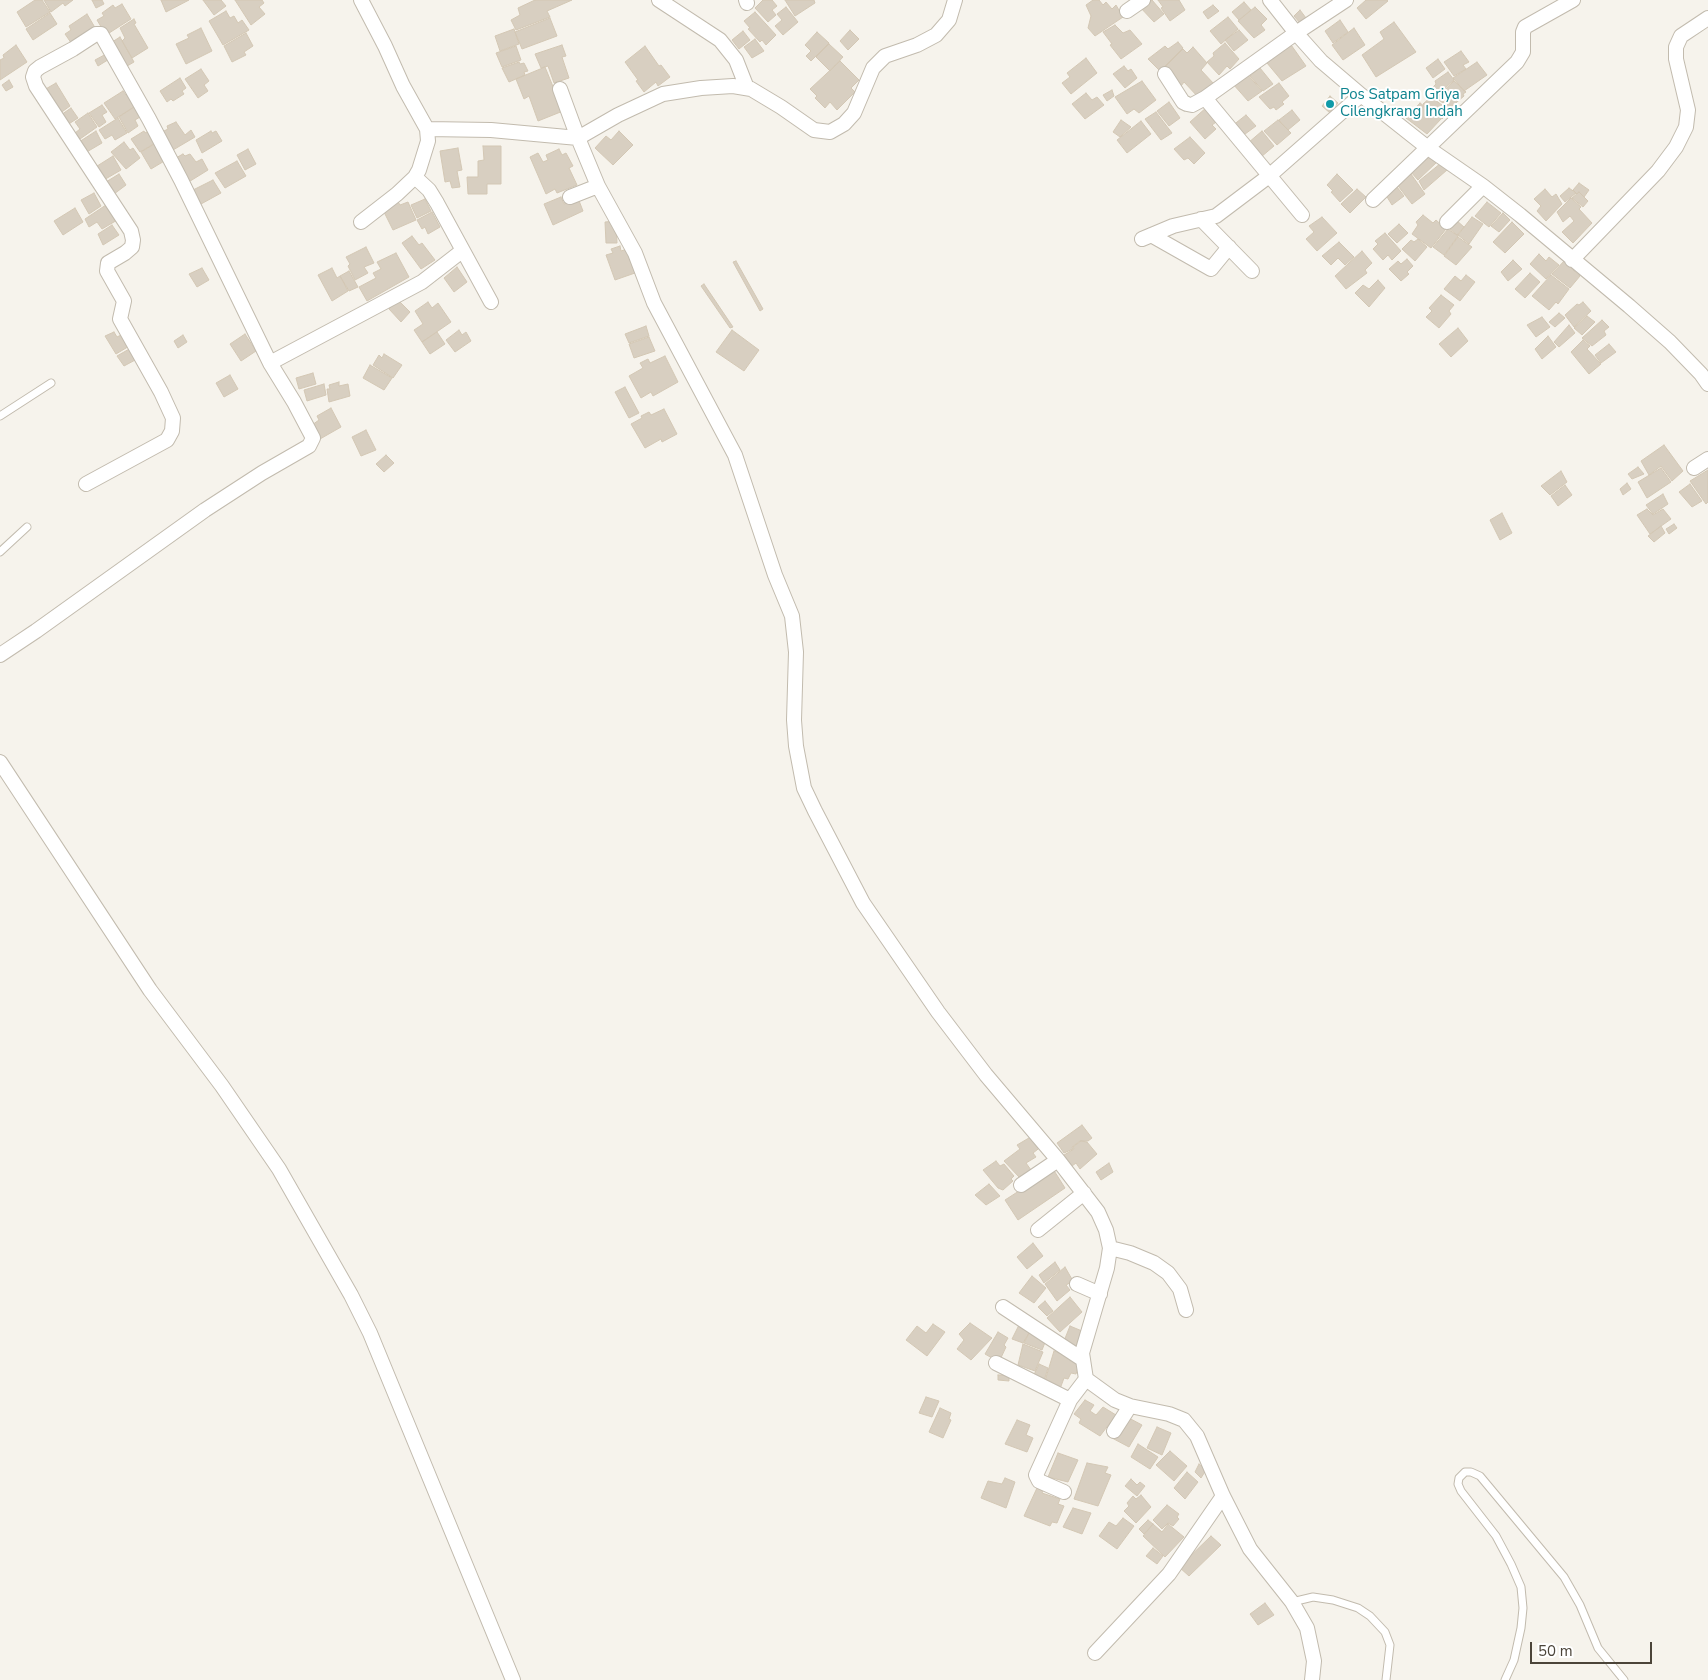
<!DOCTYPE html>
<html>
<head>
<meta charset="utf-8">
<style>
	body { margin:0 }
	#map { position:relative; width:1708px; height:1680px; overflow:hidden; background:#f6f3ec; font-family:"Nunito Sans",sans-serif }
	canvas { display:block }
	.scale { position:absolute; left:1530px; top:1642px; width:122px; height:22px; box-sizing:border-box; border:2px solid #4b4439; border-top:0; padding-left:6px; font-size:15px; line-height:18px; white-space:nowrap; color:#4b4439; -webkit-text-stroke:4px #fff; paint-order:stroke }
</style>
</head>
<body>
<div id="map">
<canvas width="1708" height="1680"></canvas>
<div class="scale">50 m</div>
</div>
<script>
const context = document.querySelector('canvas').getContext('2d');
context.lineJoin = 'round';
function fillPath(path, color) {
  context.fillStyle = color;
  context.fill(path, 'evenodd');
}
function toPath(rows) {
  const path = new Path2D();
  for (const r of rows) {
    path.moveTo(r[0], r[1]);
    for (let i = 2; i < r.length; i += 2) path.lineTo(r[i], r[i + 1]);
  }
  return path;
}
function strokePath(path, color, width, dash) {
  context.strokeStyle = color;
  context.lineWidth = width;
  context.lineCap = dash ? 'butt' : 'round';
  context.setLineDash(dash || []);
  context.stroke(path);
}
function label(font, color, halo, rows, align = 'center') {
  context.font = font + ' "Nunito Sans",sans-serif';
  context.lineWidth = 4;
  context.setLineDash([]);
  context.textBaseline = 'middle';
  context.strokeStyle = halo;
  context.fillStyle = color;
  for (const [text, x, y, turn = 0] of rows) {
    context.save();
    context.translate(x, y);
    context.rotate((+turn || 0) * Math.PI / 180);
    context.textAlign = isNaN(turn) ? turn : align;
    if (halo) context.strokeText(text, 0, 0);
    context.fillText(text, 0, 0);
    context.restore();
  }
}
const building = toPath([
	[35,0,42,0,50,12,26,27,17,12,35,0],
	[44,0,73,0,65,6,63,3,51,12,44,0],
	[92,0,102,0,104,4,96,8,92,0],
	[161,0,189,0,166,12,161,0],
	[203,0,221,0,226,6,214,15,203,0],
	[235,0,262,0,264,3,259,7,265,14,251,25,235,0],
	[535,0,572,0,547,11,550,17,516,30,511,20,520,15,518,8,535,0],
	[763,0,772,0,777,6,772,10,776,15,768,22,755,8,763,0],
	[785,0,814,0,815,3,795,16,785,0],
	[1093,0,1099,0,1103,5,1106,2,1112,9,1116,5,1123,17,1095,36,1088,28,1091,16,1086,5,1093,0],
	[1146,0,1152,0,1164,14,1154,22,1139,6,1146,0],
	[1158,0,1179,0,1185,10,1170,21,1161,8,1163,7,1158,0],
	[1366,0,1387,0,1388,1,1366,19,1357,8,1366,0],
	[1244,2,1251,10,1239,20,1232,12,1244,2],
	[122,4,131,19,106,35,97,20,104,16,102,13,113,5,115,8,122,4],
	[1213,5,1219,11,1208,19,1203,12,1213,5],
	[786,7,798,22,783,35,775,26,782,20,777,14,786,7],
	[1255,7,1267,19,1261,25,1265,30,1254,38,1238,21,1255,7],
	[1300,10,1306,18,1300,23,1294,16,1300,10],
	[226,11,230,18,234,16,238,23,242,20,249,30,223,45,209,21,226,11],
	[755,12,776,35,766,45,762,40,760,42,748,29,750,28,744,21,755,12],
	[50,13,57,24,33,40,26,29,50,13],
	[87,14,97,31,74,47,65,34,71,30,69,26,87,14],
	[1228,17,1238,29,1221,44,1210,31,1228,17],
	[550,18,557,36,522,49,515,32,550,18],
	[134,19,136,23,134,24,148,48,132,58,122,41,125,38,120,28,134,19],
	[1340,20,1348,32,1333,43,1325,31,1340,20],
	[1394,22,1416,52,1376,77,1362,55,1384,39,1380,32,1394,22],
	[1115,25,1123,33,1130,30,1142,44,1121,59,1110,45,1112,44,1103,32,1115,25],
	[201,28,212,51,186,64,176,44,189,38,187,35,201,28],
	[1354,28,1365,45,1343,60,1332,45,1354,28],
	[514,29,519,44,500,51,495,36,514,29],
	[850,30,859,39,848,50,840,41,850,30],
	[1239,30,1248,40,1234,51,1225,40,1239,30],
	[743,31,750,40,739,49,732,40,743,31],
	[817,32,829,43,811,61,806,56,811,51,805,45,817,32],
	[246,33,253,46,244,52,246,55,232,62,224,46,246,33],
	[120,37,134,62,122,69,109,44,120,37],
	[755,39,764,51,752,58,744,47,755,39],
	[1178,42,1183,48,1160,71,1148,59,1165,46,1168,49,1178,42],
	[1289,42,1306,66,1282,81,1267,63,1274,58,1271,53,1289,42],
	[1225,43,1239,59,1230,69,1227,66,1219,75,1207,62,1214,56,1213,53,1225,43],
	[829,44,843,57,830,71,816,57,829,44],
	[16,45,27,62,0,80,0,60,4,58,3,55,16,45],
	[562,45,566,56,562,57,569,78,554,83,548,66,541,68,535,54,562,45],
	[516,46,521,60,502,67,496,53,516,46],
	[645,46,659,66,661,65,670,77,658,86,656,82,644,92,636,81,638,80,625,62,645,46],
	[1193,47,1207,63,1201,70,1214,84,1199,98,1184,82,1181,86,1163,69,1183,49,1187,53,1193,47],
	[1461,51,1469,62,1463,65,1466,69,1454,76,1444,62,1461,51],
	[108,53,111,58,98,66,95,60,108,53],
	[1086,58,1097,73,1071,94,1062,83,1070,77,1067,73,1086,58],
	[1438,59,1445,69,1433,78,1426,68,1438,59],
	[840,61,859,80,851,88,855,92,837,110,830,102,825,108,815,98,817,96,810,89,840,61],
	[519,62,520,64,524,63,528,71,524,72,525,75,509,82,502,68,519,62],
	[1477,62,1487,75,1464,91,1453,78,1477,62],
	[1124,66,1128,71,1131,69,1137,78,1125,88,1113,74,1124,66],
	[545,67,563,111,538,121,529,96,524,99,516,79,545,67],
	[1260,68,1273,84,1263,91,1250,76,1260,68],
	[201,69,209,81,204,85,208,91,198,98,185,79,201,69],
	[1448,72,1454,80,1434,98,1429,91,1436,84,1435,81,1448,72],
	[1247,74,1262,91,1248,101,1233,84,1247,74],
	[180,78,186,88,182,91,184,94,173,101,171,99,167,102,160,91,180,78],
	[9,80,13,87,6,91,2,85,9,80],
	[1142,81,1156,100,1139,113,1134,109,1127,114,1115,97,1142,81],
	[1454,81,1466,92,1463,94,1464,96,1450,108,1436,98,1454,81],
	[56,83,70,106,59,114,44,90,56,83],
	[1279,83,1289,96,1282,102,1284,104,1276,110,1274,107,1270,109,1259,97,1279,83],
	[1112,90,1114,96,1107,101,1103,95,1112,90],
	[123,91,126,95,130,93,137,105,115,119,104,103,123,91],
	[1086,93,1092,100,1097,97,1104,105,1085,119,1072,104,1086,93],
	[1330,96,1338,103,1330,113,1322,106,1330,96],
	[1431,97,1450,111,1442,119,1423,104,1431,97],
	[1169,102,1180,118,1169,126,1157,111,1169,102],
	[1420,103,1441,119,1427,134,1406,118,1420,103],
	[102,105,107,112,102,115,106,122,99,127,89,113,102,105],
	[134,107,140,117,135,120,138,126,128,133,119,117,134,107],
	[1207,107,1219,120,1212,125,1216,129,1205,139,1190,122,1207,107],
	[71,108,78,118,64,127,58,117,71,108],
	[1292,110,1300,120,1288,130,1279,120,1292,110],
	[1156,112,1172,133,1161,140,1145,119,1156,112],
	[88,113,97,127,80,139,75,133,80,129,75,122,88,113],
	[1246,115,1256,126,1241,137,1232,126,1246,115],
	[118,118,127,133,115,140,112,135,105,139,99,130,118,118],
	[1121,120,1131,127,1120,137,1113,132,1121,120],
	[1278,120,1291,133,1277,145,1264,131,1278,120],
	[1141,121,1151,134,1127,153,1117,140,1141,121],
	[176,122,185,135,191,130,195,137,173,150,162,132,168,129,167,126,176,122],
	[150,130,157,142,140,152,131,139,144,131,145,133,150,130],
	[96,131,102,143,85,153,79,142,96,131],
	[211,131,212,133,216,131,222,141,202,153,196,140,211,131],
	[619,131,633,145,613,165,595,148,606,136,611,140,619,131],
	[1262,131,1274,146,1261,157,1248,143,1262,131],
	[1190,137,1205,153,1194,164,1188,158,1184,160,1174,149,1190,137],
	[124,142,130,150,133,148,140,158,126,169,111,152,124,142],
	[156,143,166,160,151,169,141,152,156,143],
	[483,146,501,146,501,184,487,184,487,194,468,194,467,177,478,177,478,161,484,160,483,146],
	[458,148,462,170,457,171,460,187,452,188,450,181,445,182,440,151,458,148],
	[248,149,256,164,245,170,237,155,248,149],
	[559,149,562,155,566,153,573,166,569,168,577,185,557,193,555,189,546,194,530,157,538,153,543,162,548,160,546,155,559,149],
	[183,154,185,156,190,154,196,162,202,159,208,170,187,183,174,159,183,154],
	[1428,154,1437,162,1418,180,1410,171,1428,154],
	[113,156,121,170,102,181,94,168,113,156],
	[237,161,246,176,225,188,215,173,237,161],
	[1441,163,1447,170,1424,190,1419,181,1441,163],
	[119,174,126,185,114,194,106,182,119,174],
	[1337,174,1353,190,1340,202,1331,192,1333,191,1327,185,1337,174],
	[1411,174,1425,194,1412,204,1395,182,1411,174],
	[213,180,221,193,201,204,193,190,213,180],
	[1394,183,1404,196,1392,205,1384,192,1394,183],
	[1579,183,1589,190,1584,197,1579,192,1577,194,1573,190,1579,183],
	[1569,188,1576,193,1565,202,1560,196,1569,188],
	[1357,189,1366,197,1350,213,1341,204,1357,189],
	[1545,189,1552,197,1556,194,1562,204,1546,221,1537,211,1541,206,1534,199,1545,189],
	[1579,192,1588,201,1583,207,1572,198,1579,192],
	[94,193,101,206,89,214,81,200,94,193],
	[561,197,564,204,578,198,583,211,553,225,544,204,561,197],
	[1571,198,1581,207,1579,209,1592,223,1573,243,1562,232,1574,221,1570,216,1563,222,1557,212,1571,198],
	[425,199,431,211,417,218,411,205,425,199],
	[397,200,400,205,408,202,416,220,393,230,384,212,388,210,386,205,397,200],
	[1487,202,1501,213,1489,227,1475,216,1487,202],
	[109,203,119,219,102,229,97,222,89,227,85,219,109,203],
	[75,208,83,222,63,235,54,221,75,208],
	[432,212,440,227,428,234,425,227,422,229,417,220,432,212],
	[1503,213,1510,220,1499,232,1491,226,1503,213],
	[1423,215,1433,223,1436,220,1446,229,1431,248,1412,234,1418,225,1416,222,1423,215],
	[1322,217,1337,233,1317,251,1306,239,1314,232,1309,226,1322,217],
	[1472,217,1483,224,1469,244,1458,235,1472,217],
	[1456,220,1464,227,1457,235,1449,228,1456,220],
	[616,221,617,243,606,243,605,222,616,221],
	[1512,222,1524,234,1505,253,1493,242,1512,222],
	[1399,224,1408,233,1397,243,1388,234,1399,224],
	[112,225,119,235,103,245,98,234,112,225],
	[1448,229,1458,236,1444,255,1433,247,1448,229],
	[1385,233,1401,251,1392,260,1388,255,1383,260,1373,249,1378,244,1375,241,1385,233],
	[412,236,419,245,422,243,435,260,421,269,402,243,412,236],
	[1458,237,1472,247,1456,265,1444,256,1458,237],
	[1418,239,1427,247,1415,261,1402,249,1411,240,1414,242,1418,239],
	[1339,242,1354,257,1345,265,1338,258,1331,265,1322,256,1339,242],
	[620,246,621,251,627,249,635,273,615,280,606,255,613,253,611,249,620,246],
	[366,247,374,263,364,267,368,273,355,280,348,266,350,264,346,257,366,247],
	[1362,251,1372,263,1365,270,1367,273,1346,289,1335,276,1362,251],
	[396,253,409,277,367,301,359,287,376,278,373,273,381,269,377,262,396,253],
	[1539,254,1546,261,1549,257,1559,265,1546,279,1530,264,1539,254],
	[1407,259,1413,266,1407,272,1409,274,1401,281,1389,269,1398,261,1401,264,1407,259],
	[1513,260,1522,269,1508,281,1501,272,1513,260],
	[1565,260,1575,268,1573,270,1580,276,1570,288,1552,274,1565,260],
	[736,261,763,309,760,311,733,262,736,261],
	[457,267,467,282,454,292,444,278,457,267],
	[202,268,209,280,197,287,189,274,202,268],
	[332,268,337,278,340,276,348,291,332,301,318,275,332,268],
	[349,271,358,287,349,291,340,276,349,271],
	[1530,273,1540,282,1525,298,1515,289,1530,273],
	[1466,275,1475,282,1460,301,1444,289,1455,276,1461,281,1466,275],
	[1551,275,1569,289,1558,304,1556,302,1549,310,1532,296,1551,275],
	[1378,280,1385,288,1369,307,1355,293,1363,285,1369,289,1378,280],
	[704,284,733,327,730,328,701,286,704,284],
	[1441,295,1454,305,1449,311,1451,314,1439,328,1426,317,1432,311,1429,308,1441,295],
	[398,300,410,312,401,322,389,309,398,300],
	[428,302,432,308,438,303,451,322,422,342,414,330,423,324,415,311,428,302],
	[1583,302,1591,311,1574,327,1565,315,1577,304,1579,305,1583,302],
	[1559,313,1565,318,1555,327,1549,322,1559,313],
	[1587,316,1595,322,1582,335,1574,328,1587,316],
	[1542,317,1550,327,1536,337,1527,325,1542,317],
	[1602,320,1609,327,1604,331,1606,335,1592,346,1582,338,1602,320],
	[1569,325,1575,333,1559,347,1554,342,1569,325],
	[646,326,649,336,629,343,625,334,646,326],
	[1458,328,1468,341,1451,357,1439,344,1458,328],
	[459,330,462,335,466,332,471,341,455,352,446,340,459,330],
	[732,330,759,350,744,371,716,352,732,330],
	[114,332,117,337,125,333,131,345,116,354,105,336,114,332],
	[437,332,445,344,430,354,422,342,437,332],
	[245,334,256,351,241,361,230,344,245,334],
	[183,335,187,342,178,348,174,341,183,335],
	[1548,336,1556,347,1542,359,1535,349,1548,336],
	[649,337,655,351,634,358,629,344,649,337],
	[1583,340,1590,346,1587,349,1601,364,1589,374,1571,352,1583,340],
	[1609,344,1616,352,1601,363,1595,355,1609,344],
	[131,348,137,359,124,366,117,356,131,348],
	[384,354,402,365,393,378,373,365,379,355,382,358,384,354],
	[665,356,678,382,653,396,651,392,641,398,629,376,643,368,640,363,648,359,650,363,665,356],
	[370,365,392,378,384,390,363,378,370,365],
	[313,373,316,384,299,389,296,378,313,373],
	[230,375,238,389,224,397,216,383,230,375],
	[339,382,339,386,348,384,350,396,329,402,327,389,330,389,329,385,339,382],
	[324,384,326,395,307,401,304,390,324,384],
	[625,387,639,413,629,418,615,392,625,387],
	[331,408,341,427,320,439,312,425,319,420,317,416,331,408],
	[664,409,677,434,662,442,661,439,645,448,631,424,642,418,641,416,649,412,651,415,664,409],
	[366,430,376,450,361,456,352,437,366,430],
	[1664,445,1683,471,1672,481,1661,466,1649,475,1641,461,1664,445],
	[386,455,394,463,384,472,376,464,386,455],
	[1638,467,1644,474,1632,479,1628,474,1638,467],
	[1661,468,1671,482,1647,498,1638,482,1661,468],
	[1708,470,1708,502,1706,504,1690,481,1708,470],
	[1561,471,1567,482,1550,495,1541,486,1561,471],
	[1627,483,1631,489,1623,495,1620,489,1627,483],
	[1690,484,1702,501,1692,507,1679,492,1690,484],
	[1565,485,1572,495,1558,506,1551,496,1565,485],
	[1663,494,1668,504,1653,514,1646,505,1663,494],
	[1647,509,1653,515,1663,509,1671,519,1650,534,1637,515,1647,509],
	[1502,513,1512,533,1500,540,1490,520,1502,513],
	[1674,524,1677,528,1669,534,1666,529,1674,524],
	[1661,526,1665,533,1654,542,1648,536,1661,526],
	[1082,1125,1092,1138,1088,1141,1080,1141,1072,1147,1073,1149,1064,1153,1057,1143,1082,1125],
	[1034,1135,1042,1146,1033,1153,1036,1157,1026,1163,1031,1170,1019,1177,1004,1161,1020,1149,1017,1145,1034,1135],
	[1081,1141,1087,1142,1097,1154,1080,1169,1076,1163,1072,1166,1064,1155,1074,1149,1073,1147,1081,1141],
	[996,1161,1000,1166,1004,1164,1014,1176,1011,1179,1013,1181,1003,1190,998,1188,983,1170,996,1161],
	[1109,1163,1113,1172,1101,1180,1096,1172,1109,1163],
	[1053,1169,1065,1188,1018,1220,1005,1200,1053,1169],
	[989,1184,1000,1196,986,1205,975,1195,989,1184],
	[1033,1243,1043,1256,1027,1269,1017,1257,1033,1243],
	[1055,1262,1060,1270,1044,1283,1039,1275,1055,1262],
	[1065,1267,1073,1281,1066,1285,1070,1290,1057,1301,1045,1284,1065,1267],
	[1032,1276,1046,1288,1034,1303,1019,1293,1032,1276],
	[1070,1297,1082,1312,1060,1332,1047,1318,1070,1297],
	[1045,1301,1053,1311,1047,1316,1038,1307,1045,1301],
	[970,1323,992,1338,971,1360,957,1349,964,1340,959,1334,970,1323],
	[1020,1323,1032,1328,1023,1343,1012,1339,1020,1323],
	[933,1324,945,1332,927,1356,906,1340,917,1326,926,1333,933,1324],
	[1070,1326,1082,1331,1076,1346,1064,1341,1070,1326],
	[998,1332,1008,1338,1004,1345,1006,1347,999,1362,985,1354,998,1332],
	[1029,1333,1046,1340,1042,1350,1024,1343,1029,1333],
	[1023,1344,1043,1352,1035,1371,1018,1365,1023,1344],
	[1054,1351,1080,1361,1076,1374,1071,1373,1068,1379,1064,1378,1060,1389,1044,1384,1054,1351],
	[1039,1364,1048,1368,1043,1384,1032,1379,1039,1364],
	[998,1375,1009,1375,1009,1381,998,1380,998,1375],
	[926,1397,939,1401,932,1417,919,1413,926,1397],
	[1085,1400,1094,1405,1090,1411,1096,1415,1103,1407,1116,1415,1100,1436,1079,1423,1081,1419,1074,1414,1085,1400],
	[940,1408,951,1413,949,1419,951,1420,943,1438,929,1432,940,1408],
	[1127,1417,1142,1425,1129,1447,1112,1438,1127,1417],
	[1017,1420,1030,1425,1026,1435,1033,1438,1027,1452,1005,1444,1017,1420],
	[1157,1427,1171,1433,1162,1455,1147,1448,1157,1427],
	[1138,1444,1158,1457,1150,1469,1131,1457,1138,1444],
	[1170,1451,1187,1466,1174,1481,1156,1465,1170,1451],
	[1058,1453,1078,1460,1068,1482,1048,1477,1058,1453],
	[1087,1463,1108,1467,1105,1473,1111,1475,1098,1506,1074,1499,1087,1463],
	[1199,1464,1206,1470,1201,1478,1195,1472,1199,1464],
	[1187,1472,1198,1482,1185,1499,1174,1488,1187,1472],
	[1005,1478,1015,1482,1006,1508,981,1498,988,1481,1002,1484,1005,1478],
	[1131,1479,1137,1485,1140,1482,1145,1486,1137,1496,1125,1486,1131,1479],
	[1037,1488,1043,1491,1042,1493,1060,1499,1058,1504,1064,1506,1057,1523,1052,1522,1050,1526,1024,1516,1037,1488],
	[1141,1495,1151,1507,1136,1523,1124,1511,1129,1506,1127,1503,1133,1496,1136,1499,1141,1495],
	[1167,1505,1179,1514,1177,1517,1179,1519,1173,1526,1168,1523,1162,1529,1153,1520,1167,1505],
	[1073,1508,1091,1513,1082,1534,1063,1527,1073,1508],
	[1123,1518,1134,1526,1117,1549,1099,1536,1109,1522,1116,1526,1123,1518],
	[1148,1520,1153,1524,1144,1534,1139,1529,1148,1520],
	[1153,1524,1162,1532,1168,1524,1184,1537,1165,1557,1143,1536,1153,1524],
	[1211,1536,1221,1545,1189,1576,1179,1567,1211,1536],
	[1153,1548,1163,1556,1157,1564,1146,1556,1153,1548],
	[1265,1603,1274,1615,1258,1625,1250,1614,1265,1603]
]);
fillPath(building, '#d8cfc1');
strokePath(building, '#d3c7b4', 1);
const lane = toPath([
	[0,416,51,383],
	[0,552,27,527],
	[1292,1602,1313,1597,1333,1600,1358,1608,1370,1616,1385,1632,1390,1645,1386,1680],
	[1505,1680,1514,1660,1521,1628,1523,1608,1521,1587,1511,1564,1496,1536,1461,1491,1458,1484,1459,1478,1465,1472,1471,1472,1480,1476,1564,1577,1580,1605,1598,1648,1624,1680]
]);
const street = toPath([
	[361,0,385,46,403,86,427,129,428,141,419,170,415,177,397,194,361,222],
	[659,0,720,40,736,60,747,88],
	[746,0,747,3],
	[1270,0,1296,33,1321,61,1361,95,1428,148,1483,186,1520,215,1629,306,1670,342,1701,374,1708,384],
	[1127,11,1143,0],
	[1165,74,1183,102,1187,104,1192,105,1205,98,1302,215],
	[560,89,578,138,598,186,635,253,654,303,735,455,775,575,792,616,796,652,794,720,796,746,804,788,815,811,863,903,938,1012,986,1075,1058,1160,1098,1212,1106,1230,1110,1248,1107,1268,1082,1353,1086,1379,1115,1400,1130,1406,1169,1414,1184,1420,1197,1436,1223,1496,1250,1549,1292,1602,1307,1628,1314,1661,1312,1680],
	[1205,98,1296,33,1346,0],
	[427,129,491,130,578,138,618,115,663,94,701,88,733,86,751,89,781,107,814,130,830,132,844,124,854,113,873,68,885,56,917,45,936,35,949,20,955,0],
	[415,177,429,190,437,203,491,302],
	[570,197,598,186],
	[1373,200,1517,62,1523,52,1523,32,1525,27,1573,0],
	[1201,219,1252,271],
	[1447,222,1483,186],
	[1151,235,1211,269,1229,247],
	[1142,239,1173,226,1216,216,1269,176,1361,95],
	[1572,260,1658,171,1676,147,1686,127,1688,110,1676,59,1676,47,1681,36,1708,18],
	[1694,468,1708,459],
	[86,484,167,440,172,431,173,418,161,392,120,319,124,301,107,271,108,263,125,253,132,247,133,240,131,231,36,86,33,77,35,71,40,67,73,49,96,34,101,34,149,119,181,180,270,363],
	[0,655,36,631,205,510,262,473,309,446,313,438,294,402,270,363,422,282,462,251],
	[0,762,150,990,222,1086,279,1169,351,1295,370,1333,513,1680],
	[1021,1185,1058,1160],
	[1038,1230,1084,1193],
	[1110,1248,1130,1253,1154,1263,1168,1273,1180,1289,1186,1310],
	[1077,1284,1100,1294],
	[1003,1307,1082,1359],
	[996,1363,1070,1400],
	[1114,1431,1130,1406],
	[1064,1492,1039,1481,1036,1475,1070,1400,1086,1379],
	[1095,1653,1169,1574,1223,1496]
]);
strokePath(lane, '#c2bbae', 9);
strokePath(street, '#c2bbae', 16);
strokePath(lane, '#fff', 7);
strokePath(street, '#fff', 14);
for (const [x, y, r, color] of [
	[1330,104,5,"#0f9aa8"]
]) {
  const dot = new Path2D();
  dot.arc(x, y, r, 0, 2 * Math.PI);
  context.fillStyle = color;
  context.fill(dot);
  strokePath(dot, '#fff', 2);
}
label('15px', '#0d838f', '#fff', [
	["Pos Satpam Griya",1340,95],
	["Cilengkrang Indah",1340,112]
], 'left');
</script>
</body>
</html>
